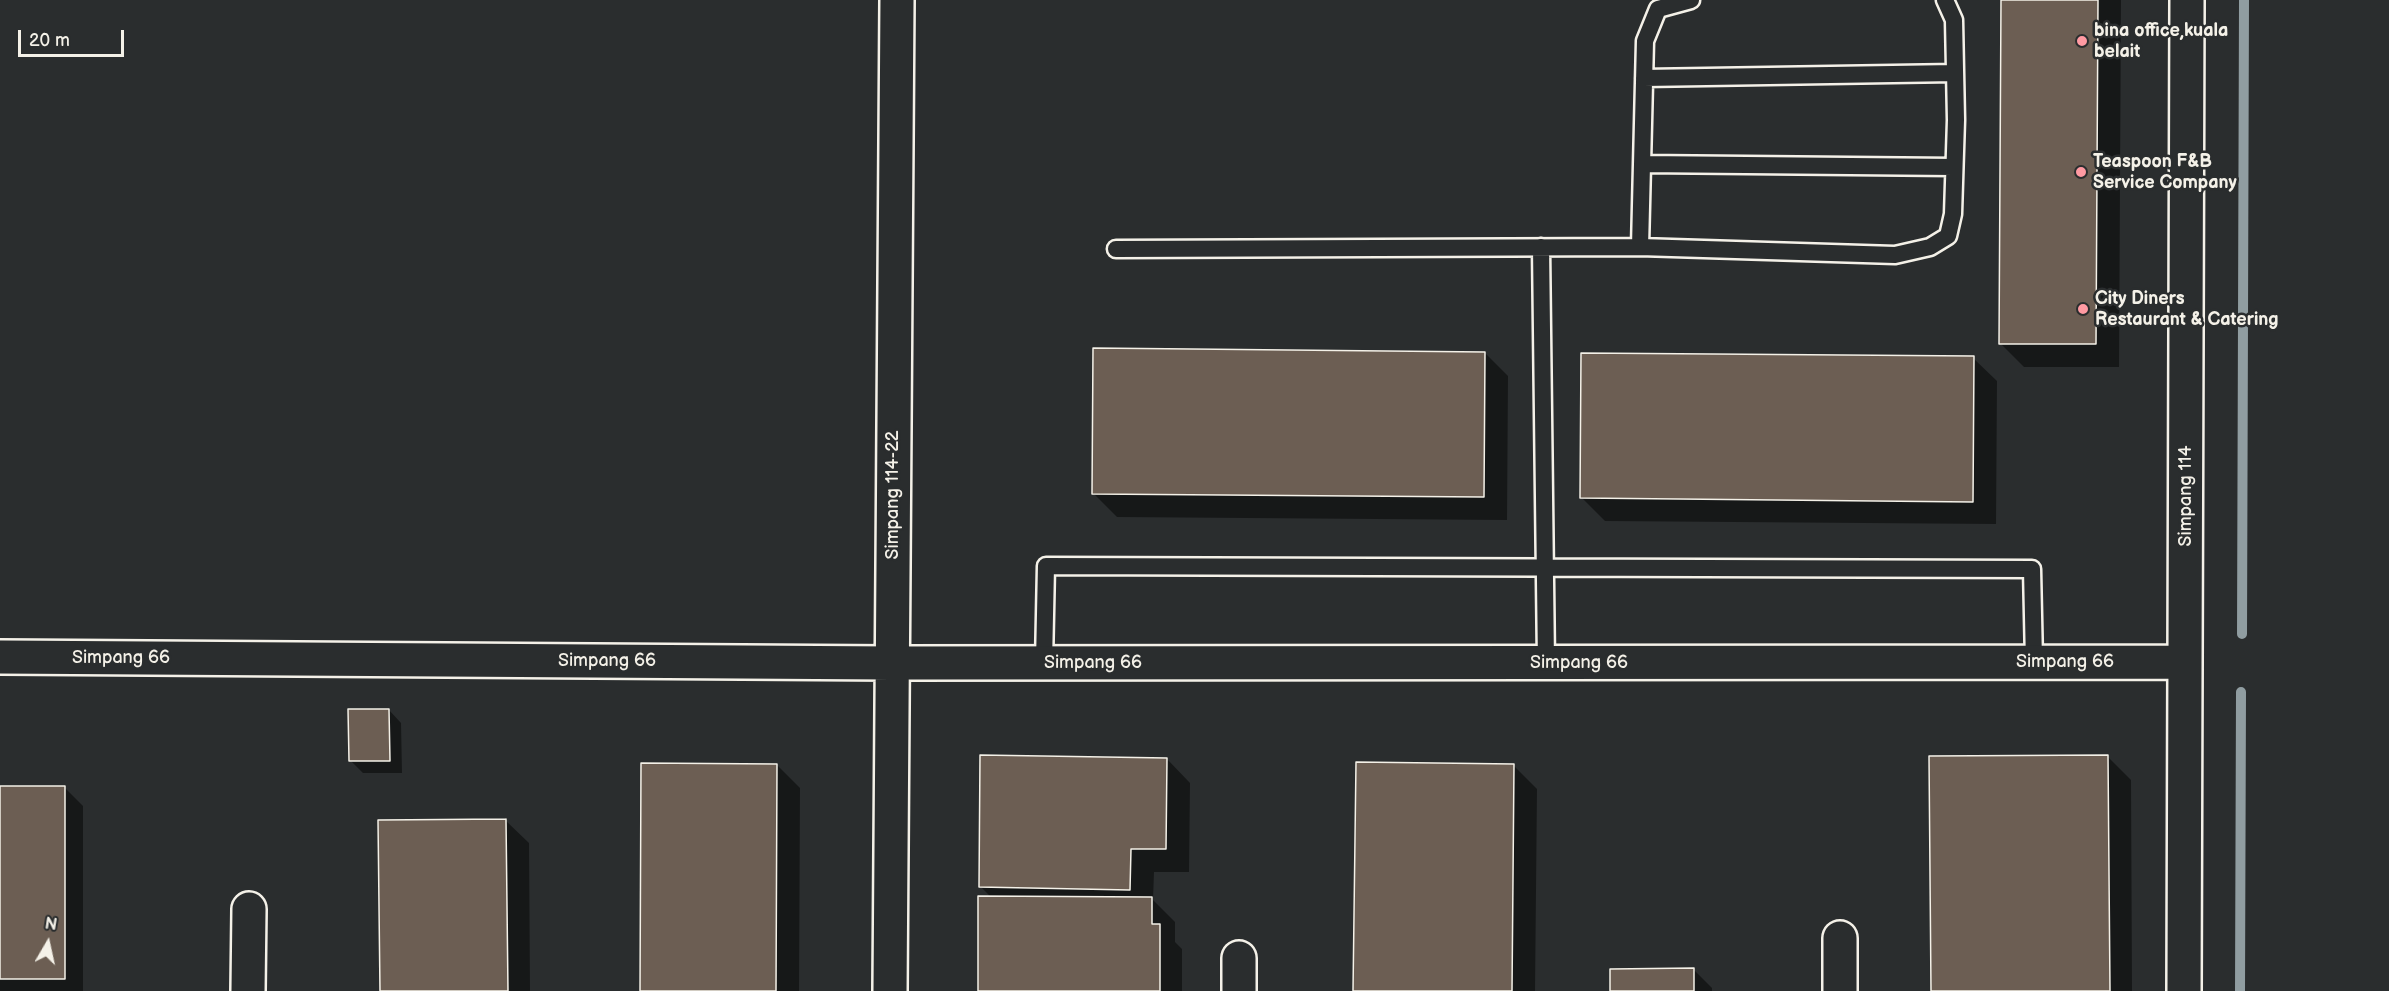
<!DOCTYPE html>
<html>
<head>
<meta charset="utf-8">
<style>
	body { margin:0 }
	#map { position:relative; width:2389px; height:991px; overflow:hidden; background:#2a2d2e; font-family:"Balsamiq Sans",sans-serif }
	canvas { display:block }
	.north { position:absolute; left:18px; top:913px; width:60px; height:60px; -webkit-text-stroke:4px #2a2d2e; paint-order:stroke; rotate:9deg; font-size:16px; font-weight:700; line-height:24px; text-align:center; color:#f4f1e8 }
	.north::after { content:''; display:block; margin:auto; width:21px; height:27px; background:#f4f1e8; clip-path:polygon(50% 0,100% 100%,50% 72%,0 100%) }
	.scale { position:absolute; left:18px; top:30px; width:106px; height:27px; box-sizing:border-box; border:3px solid #f4f1e8; border-top:0; padding-left:8px; font-size:18px; line-height:21px; white-space:nowrap; color:#f4f1e8; -webkit-text-stroke:4px #2a2d2e; paint-order:stroke }
</style>
</head>
<body>
<div id="map">
<canvas width="2389" height="991"></canvas>
<div class="north">N</div>
<div class="scale">20 m</div>
</div>
<script>
const context = document.querySelector('canvas').getContext('2d');
context.lineJoin = 'round';
function fillPath(path, color) {
  context.fillStyle = color;
  context.fill(path, 'evenodd');
}
function toPath(rows) {
  const path = new Path2D();
  for (const r of rows) {
    path.moveTo(r[0], r[1]);
    for (let i = 2; i < r.length; i += 2) path.lineTo(r[i], r[i + 1]);
  }
  return path;
}
function strokePath(path, color, width, dash) {
  context.strokeStyle = color;
  context.lineWidth = width;
  context.lineCap = dash ? 'butt' : 'round';
  context.setLineDash(dash || []);
  context.stroke(path);
}
function label(font, color, halo, rows, align = 'center') {
  context.font = font + ' "Balsamiq Sans",sans-serif';
  context.lineWidth = 5;
  context.setLineDash([]);
  context.textBaseline = 'middle';
  context.strokeStyle = halo;
  context.fillStyle = color;
  for (const [text, x, y, turn = 0] of rows) {
    context.save();
    context.translate(x, y);
    context.rotate((+turn || 0) * Math.PI / 180);
    context.textAlign = isNaN(turn) ? turn : align;
    if (halo) context.strokeText(text, 0, 0);
    context.fillText(text, 0, 0);
    context.restore();
  }
}
fillPath(toPath([
	[2002,0,2121,0,2119,367,2024,367,2000,343],
	[1485,353,1508,376,1507,520,1117,517,1093,493],
	[1973,358,1997,381,1996,524,1605,521,1582,498],
	[389,710,401,723,402,773,363,773,351,761],
	[2107,756,2131,780,2132,991,1932,991],
	[1167,759,1190,783,1189,872,1154,872,1153,900,1175,922,1175,942,1182,949,1182,991,979,991,992,898,980,886],
	[777,765,800,788,799,991,642,991],
	[1513,765,1537,789,1535,991,1355,991],
	[0,787,65,788,83,806,83,991,0,991],
	[505,820,529,843,530,991,381,991],
	[1693,969,1712,988,1712,991,1612,991]
]), '#0007');
strokePath(toPath([
	[2242,634,2244,0],
	[2240,991,2241,692]
]), '#909da1', 10);
const building = toPath([
	[2001,0,2098,0,2096,344,1999,344,2001,0],
	[1093,348,1485,352,1484,497,1092,494,1093,348],
	[1581,353,1974,356,1973,502,1580,498,1581,353],
	[348,709,389,709,390,761,349,761,348,709],
	[980,755,1167,758,1166,849,1131,849,1130,890,979,887,980,755],
	[2108,755,2110,991,1931,991,1929,756,2108,755],
	[1356,762,1514,764,1512,991,1353,991,1356,762],
	[641,763,777,764,776,991,640,991,641,763],
	[0,786,65,786,65,979,0,979,0,786],
	[506,819,508,991,380,991,378,820,506,819],
	[978,896,1152,897,1152,924,1160,924,1160,991,978,991,978,896],
	[1694,968,1694,991,1610,991,1610,969,1694,968]
]);
fillPath(building, '#6c5e53');
strokePath(building, '#f4f1e8', 1.5);
const service = toPath([
	[1644,78,1955,73],
	[1642,164,1954,167],
	[1541,247,1546,663],
	[1640,247,1645,41,1658,9,1691,0],
	[1116,249,1640,247,1895,255,1930,247,1948,236,1953,214,1956,120,1954,20,1945,0],
	[1044,663,1046,566,2032,569,2034,662]
]);
const minor = toPath([
	[0,657,891,663,2185,662],
	[248,991,249,909],
	[890,991,897,0],
	[1239,991,1239,958],
	[1840,991,1840,938],
	[2184,991,2187,0]
]);
strokePath(service, '#f4f1e8', 21);
strokePath(minor, '#f4f1e8', 38);
strokePath(service, '#2a2d2e', 16);
strokePath(minor, '#2a2d2e', 33);
for (const [x, y, r, color] of [
	[2082,41,6,"#ff9aa2"],
	[2081,172,6,"#ff9aa2"],
	[2083,309,6,"#ff9aa2"]
]) {
  const dot = new Path2D();
  dot.arc(x, y, r, 0, 2 * Math.PI);
  context.fillStyle = color;
  context.fill(dot);
  strokePath(dot, '#2a2d2e', 2);
}
label('bold 18px', '#f4f1e8', '#2a2d2e', [
	["bina office,kuala",2094,31],
	["belait",2094,52],
	["Teaspoon F&B",2093,162],
	["Service Company",2093,183],
	["City Diners",2095,299],
	["Restaurant & Catering",2095,320]
], 'left');
label('18px', '#f4f1e8', '#2a2d2e', [
	["Simpang 114-22",893,495,-90],
	["Simpang 114",2186,496,-90],
	["Simpang 66",121,658],
	["Simpang 66",607,661],
	["Simpang 66",2065,662],
	["Simpang 66",1093,663],
	["Simpang 66",1579,663]
]);
</script>
</body>
</html>
